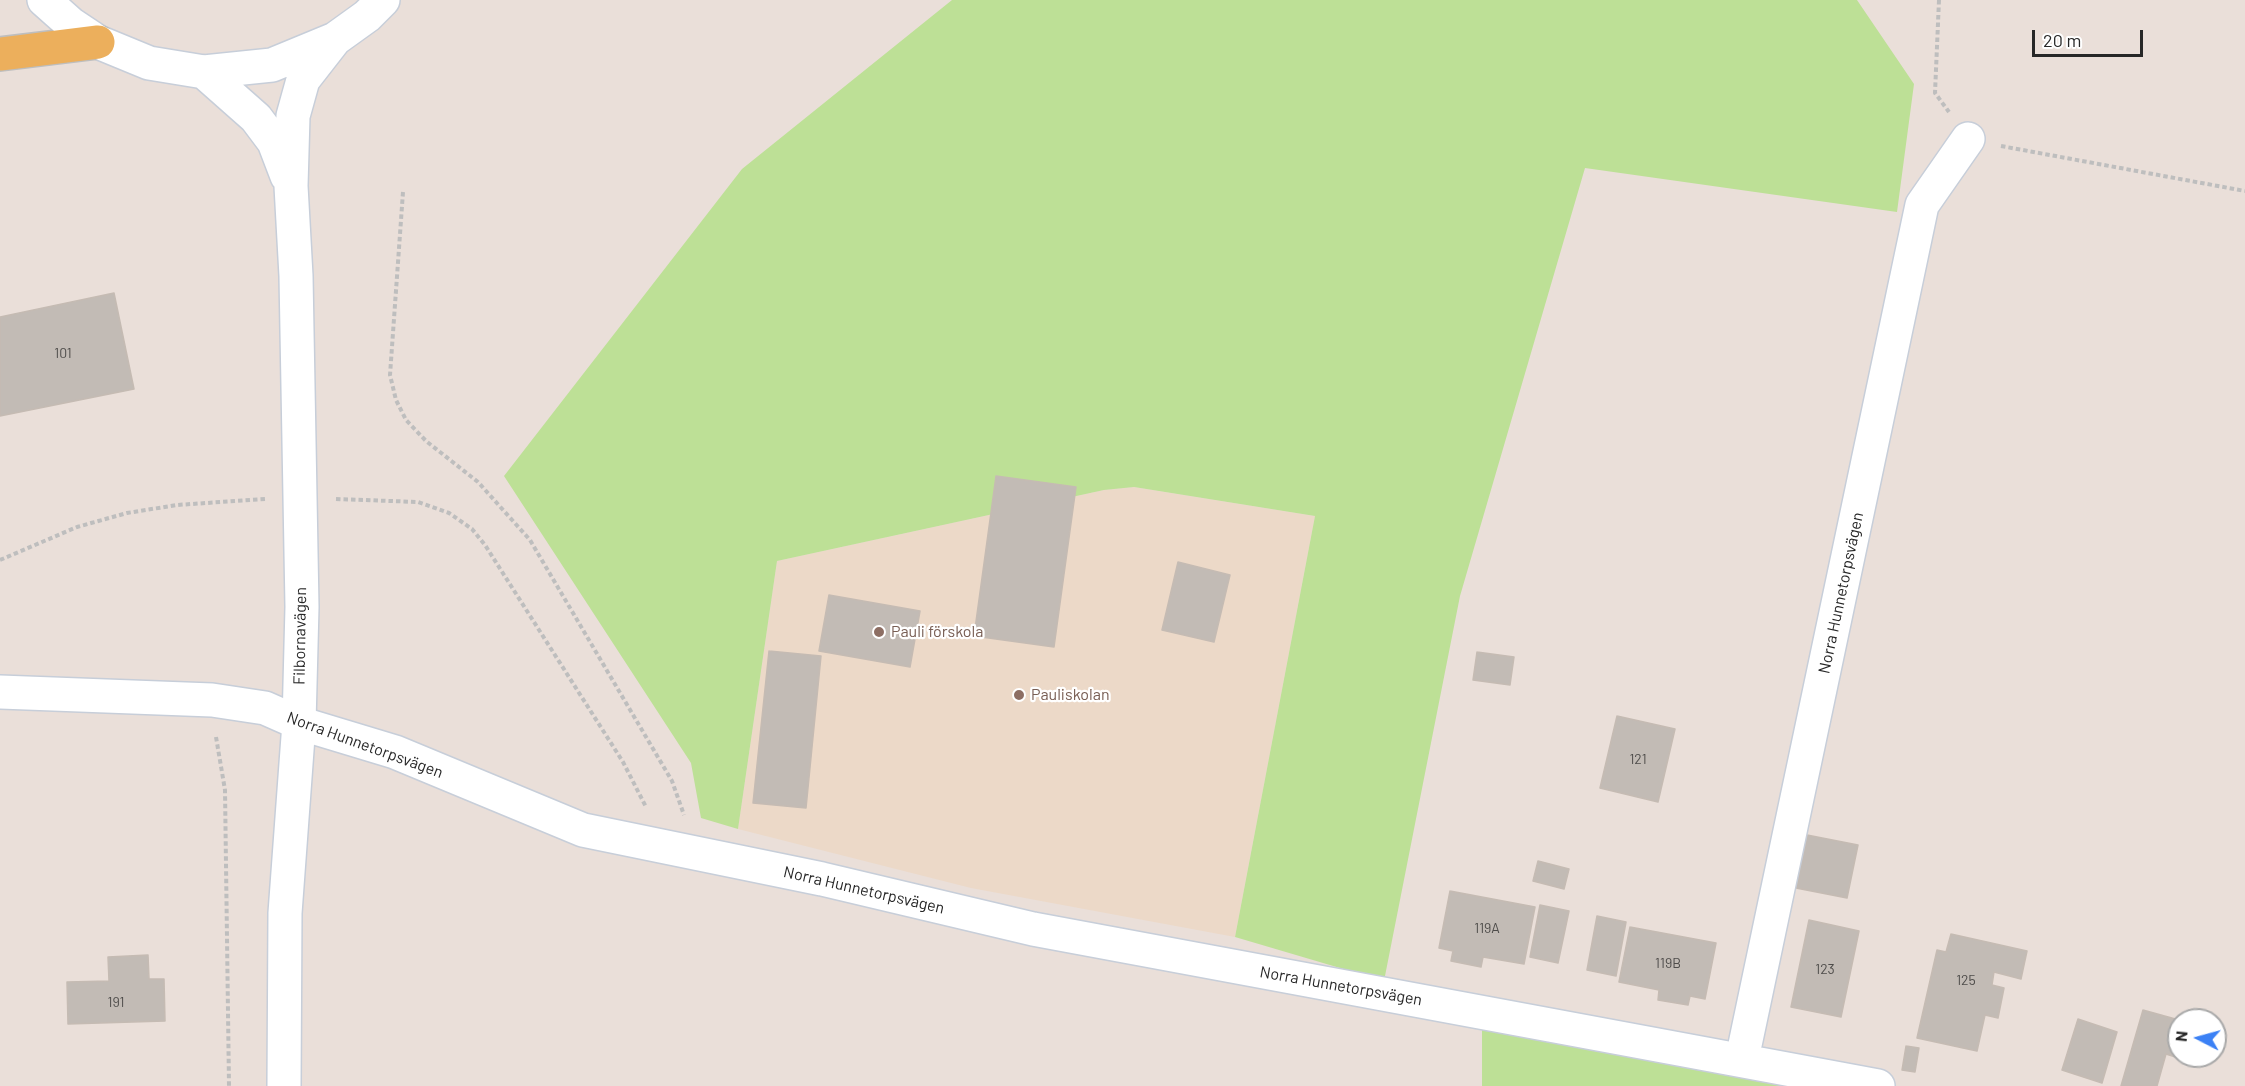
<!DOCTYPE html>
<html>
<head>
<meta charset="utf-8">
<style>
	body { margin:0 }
	#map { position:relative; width:2245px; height:1086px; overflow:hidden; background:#eadfd9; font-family:Barlow,sans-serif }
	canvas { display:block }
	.north { position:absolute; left:2167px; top:1008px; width:60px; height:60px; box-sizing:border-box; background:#fff; border:2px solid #a9a9a9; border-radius:50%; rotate:276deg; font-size:16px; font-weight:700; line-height:24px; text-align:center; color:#272727 }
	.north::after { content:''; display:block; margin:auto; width:21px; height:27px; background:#3b81f5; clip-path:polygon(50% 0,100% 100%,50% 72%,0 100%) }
	.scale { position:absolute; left:2032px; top:30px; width:111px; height:27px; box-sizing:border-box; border:3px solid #272727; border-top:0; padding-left:8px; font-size:18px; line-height:21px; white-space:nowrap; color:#272727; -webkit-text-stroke:4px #fff; paint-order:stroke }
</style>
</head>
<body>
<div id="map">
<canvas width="2245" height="1086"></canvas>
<div class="north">N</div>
<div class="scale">20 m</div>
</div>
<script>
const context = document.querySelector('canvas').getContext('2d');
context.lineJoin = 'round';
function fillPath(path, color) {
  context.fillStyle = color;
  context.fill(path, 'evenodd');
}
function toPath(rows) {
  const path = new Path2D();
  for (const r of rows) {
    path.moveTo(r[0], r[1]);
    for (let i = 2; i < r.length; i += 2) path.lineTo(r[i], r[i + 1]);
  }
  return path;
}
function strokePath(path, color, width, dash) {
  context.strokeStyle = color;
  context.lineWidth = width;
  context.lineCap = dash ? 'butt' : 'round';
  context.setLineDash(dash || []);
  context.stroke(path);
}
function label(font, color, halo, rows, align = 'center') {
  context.font = font + ' Barlow,sans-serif';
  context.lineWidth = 4.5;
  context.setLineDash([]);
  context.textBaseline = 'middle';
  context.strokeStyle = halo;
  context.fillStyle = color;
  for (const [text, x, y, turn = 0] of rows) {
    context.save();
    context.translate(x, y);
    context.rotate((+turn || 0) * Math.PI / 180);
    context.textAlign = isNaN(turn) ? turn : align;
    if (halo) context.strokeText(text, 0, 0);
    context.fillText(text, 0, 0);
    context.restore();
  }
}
fillPath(toPath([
	[1134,487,1315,516,1235,937,971,888,738,829,777,561,1104,490]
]), '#ecd9c8');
fillPath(toPath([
	[952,0,1857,0,1914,84,1897,212,1585,168,1460,596,1384,981,1235,937,1315,516,1134,487,1104,490,777,561,738,829,701,818,691,763,504,476,742,169],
	[1482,1024,1783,1086,1482,1086]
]), '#bde096');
const building = toPath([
	[114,293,134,389,0,416,0,317,114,293],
	[996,476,1076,487,1054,647,974,636,996,476],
	[1178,562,1230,575,1214,642,1162,630,1178,562],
	[829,595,920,611,910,667,819,651,829,595],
	[769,651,821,656,806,808,753,803,769,651],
	[1477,652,1514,657,1510,685,1473,680,1477,652],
	[1617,716,1675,729,1658,802,1600,788,1617,716],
	[1807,835,1858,845,1847,898,1796,888,1807,835],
	[1538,861,1569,869,1564,889,1533,881,1538,861],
	[1450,891,1535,907,1524,964,1483,957,1481,967,1451,961,1453,951,1439,948,1450,891],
	[1540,905,1569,911,1558,963,1530,957,1540,905],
	[1597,916,1626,922,1616,976,1587,970,1597,916],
	[1809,920,1859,931,1841,1017,1791,1007,1809,920],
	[1630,927,1716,943,1705,999,1690,996,1688,1005,1658,1000,1659,990,1619,982,1630,927],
	[1951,934,2027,951,2021,979,1994,972,1992,985,2004,988,1998,1018,1985,1015,1977,1051,1917,1038,1937,950,1946,952,1951,934],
	[148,955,149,979,164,979,165,1021,68,1024,67,982,109,981,108,957,148,955],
	[2143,1010,2179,1020,2179,1056,2204,1056,2201,1065,2166,1054,2157,1086,2121,1086,2143,1010],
	[2078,1019,2117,1032,2102,1083,2062,1070,2078,1019],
	[1906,1046,1919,1048,1915,1072,1902,1070,1906,1046]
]);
fillPath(building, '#c2bbb5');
strokePath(building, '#c5bbb3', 1.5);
const street = toPath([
	[0,692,212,700,265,708,299,723,395,752,583,830,822,879,1033,929,1878,1086],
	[1742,1059,1922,205,1968,139]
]);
const secondary = toPath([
	[44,0,71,24,98,42,149,63,204,72,272,65,335,39,367,16,383,0],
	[204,72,256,118,274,142,287,176],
	[284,1086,285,913,299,723,302,607,296,276,291,186,293,116,303,80,335,39]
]);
const primary = toPath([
	[0,54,98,42]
]);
strokePath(street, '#c7ced9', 36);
strokePath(secondary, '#c7ced9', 36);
strokePath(primary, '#bebebe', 36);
strokePath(toPath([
	[1939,0,1935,93,1949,112],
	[2001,146,2245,191],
	[403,192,390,375,396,400,406,420,426,441,478,482,530,540,672,781,684,815],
	[336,499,418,502,449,513,472,529,485,545,623,762,646,807],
	[0,560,77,527,127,513,177,505,265,499],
	[216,737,225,790,229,1086]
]), '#bebebe', 4, [4.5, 3]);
strokePath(street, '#fff', 33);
strokePath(secondary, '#fff', 33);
strokePath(primary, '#ecaf5c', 33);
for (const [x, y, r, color] of [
	[879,632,6,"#8d6e63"],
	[1019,695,6,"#8d6e63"]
]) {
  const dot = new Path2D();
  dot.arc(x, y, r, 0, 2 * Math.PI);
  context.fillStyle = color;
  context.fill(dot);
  strokePath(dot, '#fff', 2);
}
label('14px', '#4e4c4a', null, [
	["101",63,353],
	["121",1638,759],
	["119A",1487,928],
	["119B",1668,963],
	["123",1825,969],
	["125",1966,980],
	["191",116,1002]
]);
label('16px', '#272727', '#fff', [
	["Norra Hunnetorpsvägen",1841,593,-78],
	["Filbornavägen",300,636,-89],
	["Norra Hunnetorpsvägen",365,745,20],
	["Norra Hunnetorpsvägen",864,890,13],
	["Norra Hunnetorpsvägen",1341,986,10]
]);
label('16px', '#785e54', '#fff', [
	["Pauli förskola",891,632],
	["Pauliskolan",1031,695]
], 'left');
</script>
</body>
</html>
